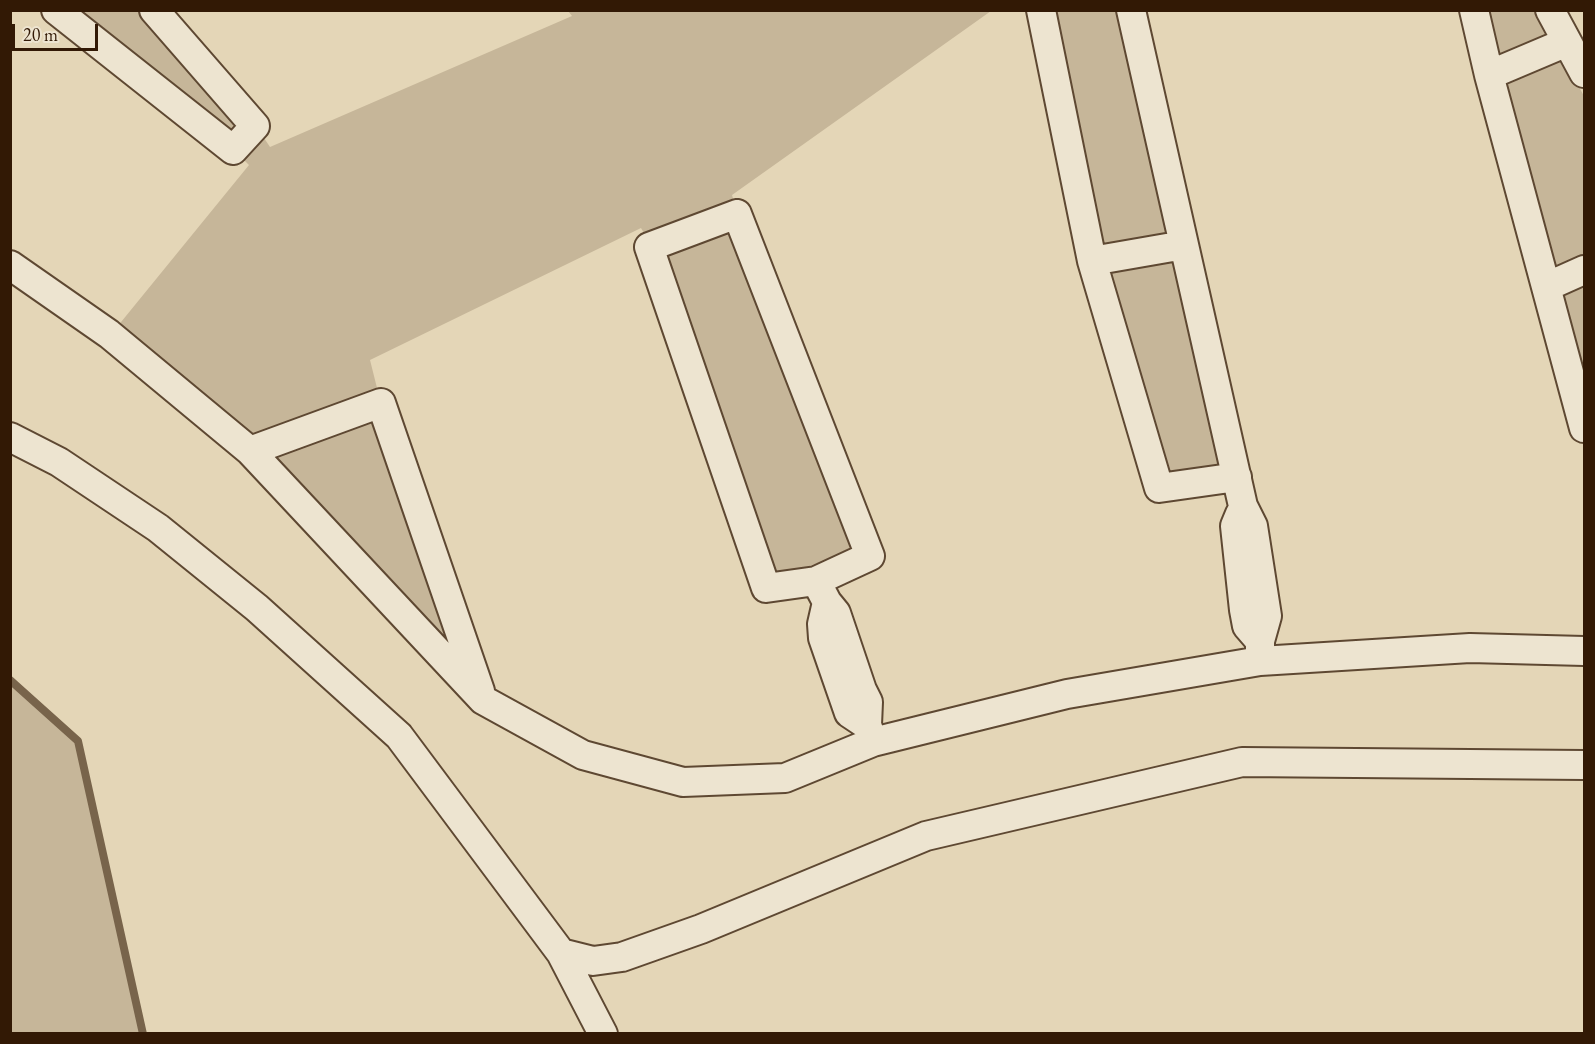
<!DOCTYPE html>
<html>
<head>
<meta charset="utf-8">
<style>
	body { margin:0 }
	#map { position:relative; width:1595px; height:1044px; overflow:hidden; background:#e4d6b7; font-family:"EB Garamond",serif }
	canvas { display:block }
	.frame { position:absolute; inset:0; border:12px solid #321905; pointer-events:none }
	.scale { position:absolute; left:12px; top:24px; width:86px; height:27px; box-sizing:border-box; border:3px solid #321905; border-top:0; padding-left:8px; font-size:18px; line-height:21px; white-space:nowrap; color:#321905; -webkit-text-stroke:4px #ede4d0; paint-order:stroke }
</style>
</head>
<body>
<div id="map">
<canvas width="1595" height="1044"></canvas>
<div class="frame"></div>
<div class="scale">20 m</div>
</div>
<script>
const context = document.querySelector('canvas').getContext('2d');
context.lineJoin = 'round';
function fillPath(path, color) {
  context.fillStyle = color;
  context.fill(path, 'evenodd');
}
function toPath(rows) {
  const path = new Path2D();
  for (const r of rows) {
    path.moveTo(r[0], r[1]);
    for (let i = 2; i < r.length; i += 2) path.lineTo(r[i], r[i + 1]);
  }
  return path;
}
function strokePath(path, color, width, dash) {
  context.strokeStyle = color;
  context.lineWidth = width;
  context.lineCap = dash ? 'butt' : 'round';
  context.setLineDash(dash || []);
  context.stroke(path);
}
fillPath(toPath([
	[68,11,143,11,247,125,231,142],
	[568,11,991,11,732,195,736,209,648,240,641,228,370,360,380,400,253,442,117,327,249,165,236,152,258,129,270,147,572,16],
	[1046,11,1124,11,1178,236,1097,253],
	[1483,11,1541,11,1554,36,1495,62],
	[1561,55,1584,96,1584,255,1552,268,1501,83],
	[731,231,856,550,771,579,664,252],
	[1176,257,1224,472,1164,481,1102,268],
	[1584,280,1584,380,1560,291],
	[373,419,469,675,270,456],
	[11,680,78,741,143,1033,11,1033]
]), '#c6b699');
strokePath(toPath([
	[10,680,78,741,143,1034]
]), '#78644b', 8);
const minor = toPath([
	[56,10,233,150,255,126,154,10],
	[1041,10,1092,261,1159,488,1237,477],
	[1131,10,1243,506,1253,526,1267,616,1260,641,1260,661],
	[1474,10,1489,75,1584,428],
	[1550,10,1584,73],
	[1489,75,1567,42],
	[737,214,870,556,816,581,766,588,649,247,737,214],
	[1092,261,1184,245],
	[10,265,109,334,250,451,483,700,583,755,683,782,785,778,873,742,1067,694,1260,661,1470,648,1584,651],
	[1546,287,1584,270],
	[10,437,59,462,158,528,257,608,399,736,561,953,593,961,622,957,701,929,926,836,1242,762,1584,765],
	[250,451,381,403,480,691],
	[1240,514,1235,526,1244,610,1247,626,1260,641],
	[816,581,827,602,836,613,862,690,868,702,867,725,873,742],
	[827,602,822,624,823,638,849,713,867,725],
	[561,953,603,1034]
]);
strokePath(minor, '#5e4832', 32);
strokePath(minor, '#ede4d0', 28);
</script>
</body>
</html>
